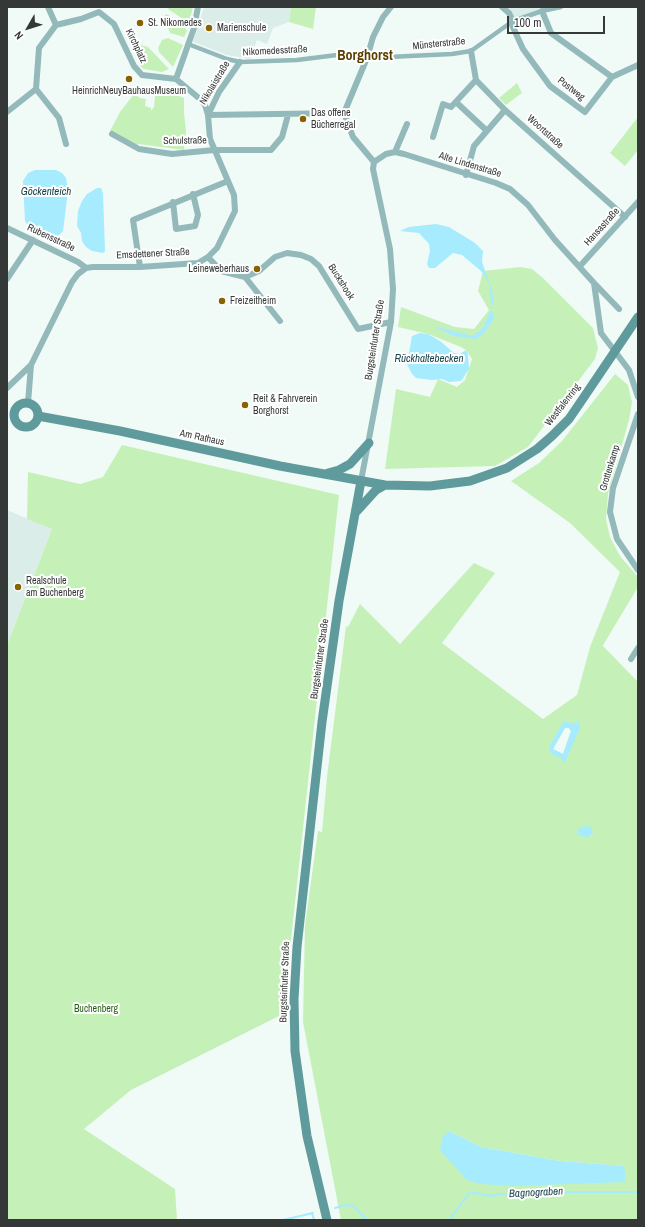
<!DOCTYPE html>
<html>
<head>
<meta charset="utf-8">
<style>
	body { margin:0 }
	#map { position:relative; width:645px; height:1227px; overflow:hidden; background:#f0faf7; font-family:"Archivo Narrow",sans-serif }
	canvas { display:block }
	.frame { position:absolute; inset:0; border:8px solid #343837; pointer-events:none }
	.north { position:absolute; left:8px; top:8px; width:40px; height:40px; -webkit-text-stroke:3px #fff; paint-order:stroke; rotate:231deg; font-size:11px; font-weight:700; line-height:16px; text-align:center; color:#343837 }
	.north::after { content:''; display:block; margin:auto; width:14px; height:18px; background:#343837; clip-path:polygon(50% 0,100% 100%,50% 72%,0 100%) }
	.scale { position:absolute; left:507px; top:16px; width:98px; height:18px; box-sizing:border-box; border:2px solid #343837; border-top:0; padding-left:5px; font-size:12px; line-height:14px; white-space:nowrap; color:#343837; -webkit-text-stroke:3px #fff; paint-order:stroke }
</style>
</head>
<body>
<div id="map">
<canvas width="645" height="1227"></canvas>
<div class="frame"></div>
<div class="north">N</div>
<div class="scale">100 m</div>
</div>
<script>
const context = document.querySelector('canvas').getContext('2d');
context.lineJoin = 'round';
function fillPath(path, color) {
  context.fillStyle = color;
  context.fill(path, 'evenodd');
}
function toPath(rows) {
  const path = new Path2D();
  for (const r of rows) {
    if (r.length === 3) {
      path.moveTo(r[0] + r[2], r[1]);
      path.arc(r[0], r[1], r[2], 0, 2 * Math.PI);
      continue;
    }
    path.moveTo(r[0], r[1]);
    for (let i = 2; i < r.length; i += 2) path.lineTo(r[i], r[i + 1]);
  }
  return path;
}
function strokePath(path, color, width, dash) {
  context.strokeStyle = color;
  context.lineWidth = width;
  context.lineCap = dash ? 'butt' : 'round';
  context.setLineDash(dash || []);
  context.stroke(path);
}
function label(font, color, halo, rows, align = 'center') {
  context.font = font + ' "Archivo Narrow",sans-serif';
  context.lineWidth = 4;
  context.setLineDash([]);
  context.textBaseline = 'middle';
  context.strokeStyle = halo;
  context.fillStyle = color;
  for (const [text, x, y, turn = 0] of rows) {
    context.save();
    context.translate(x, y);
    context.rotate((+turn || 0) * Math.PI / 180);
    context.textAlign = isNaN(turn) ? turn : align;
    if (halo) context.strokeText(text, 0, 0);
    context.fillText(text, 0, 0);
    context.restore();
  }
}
fillPath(toPath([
	[204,7,291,7,289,22,273,28,267,44,257,40,250,59,227,55,193,42],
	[502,7,561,7,513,21],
	[7,510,52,529,7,645]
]), '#dbede9');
fillPath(toPath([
	[169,7,193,7,189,23,168,9],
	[291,7,316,7,313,29,289,22],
	[166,14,184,24,187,31,184,37,170,33,164,17],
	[168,38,183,45,173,67,159,52,158,48,162,40],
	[138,44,148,47,169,69,162,72,144,69,141,67,132,49],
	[517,83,522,93,506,105,499,98],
	[156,87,184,98,184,113,186,131,184,150,138,144,137,147,110,131,120,112,134,94,140,98,146,99,145,106,151,108,151,111,154,107],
	[638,117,638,150,625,166,610,153],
	[521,267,532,269,543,278,593,328,598,348,595,359,528,447,495,466,385,469,396,389,430,397,438,379,457,387,465,380,472,359,466,350,461,347,428,334,398,327,401,307,455,327,474,329,489,310,478,291,483,271],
	[615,374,628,385,632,402,629,420,608,494,606,519,610,537,620,556,638,577,638,587,602,647,603,646,638,682,638,1220,341,1220,303,1022,305,925,318,831,322,832,312,942,327,777,346,626,348,627,360,604,400,644,474,563,495,573,442,643,543,719,577,695,590,647,620,572,570,523,511,481,539,463,562,441],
	[565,728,569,728,571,731,563,754,553,749],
	[449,1131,481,1147,560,1161,624,1166,467,1180],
	[122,445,339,495,283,1014,131,1090,84,1129,175,1189,177,1220,7,1220,7,645,52,529,27,519,28,472,80,484,103,477]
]), '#c5f1b9');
fillPath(toPath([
	[35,170,56,170,62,173,66,178,68,191,63,231,58,236,27,224,25,221,23,181,28,173],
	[97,188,101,188,103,194,105,251,103,253,92,251,86,247,82,241,81,233,77,226,78,211,82,201,87,194],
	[436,224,449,227,475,243,483,251,482,262,492,290,494,301,493,305,491,304,490,286,486,278,481,271,462,255,453,253,435,268,429,268,427,264,430,251,429,244,419,233,400,231,409,227],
	[493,311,494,317,492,322,484,333,476,339,454,336,436,328,438,327,473,336,483,328,490,312],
	[420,333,428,334,440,341,454,353,460,354,466,350,468,354,469,369,461,381,449,382,442,379,432,380,416,378,412,374,407,364,412,336],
	[566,721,573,724,579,721,580,728,564,764,561,758,551,754,549,747,563,722],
	[565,728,569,728,571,731,563,754,553,749],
	[586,826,591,827,593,832,588,838,581,835,577,836,578,829],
	[449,1131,481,1147,560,1161,624,1166,626,1182,513,1186,481,1184,467,1180,440,1150,443,1136]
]), '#a6ebfe');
strokePath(toPath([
	[335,1208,345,1205,354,1206,367,1220],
	[312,1213,314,1220],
	[283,1220,313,1213],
	[449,1220,470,1192,491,1196,498,1194,513,1195,568,1192,638,1192]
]), '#a6ebfe', 2);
strokePath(toPath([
	[188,44,227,59,240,62,297,60,337,55,367,58,452,54,471,51,513,21,542,11,561,7]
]), '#93b9ba', 4.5);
strokePath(toPath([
	[48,7,56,25],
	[502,7,509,13,513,21],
	[542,11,551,33,612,77,638,65],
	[511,23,523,49,550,86,585,112,612,77],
	[471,51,476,80,505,110,625,217],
	[176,79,194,28,198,7],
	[36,89,59,118,66,144],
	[456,102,487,131],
	[7,112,36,89,39,48,56,25],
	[344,113,353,137,374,162,373,169,390,249,393,289,391,322,361,481],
	[344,113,367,58,373,37,383,17,391,7],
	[208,115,344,113],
	[208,115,219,92,240,62],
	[112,134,139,149,172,154,214,150,271,150,282,137,288,115],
	[433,137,443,104,451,107,476,80],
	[395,152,407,124],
	[374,162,386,154,395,152,404,154,496,183,510,189,528,205,555,240,594,283,601,333,629,370,638,397],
	[466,175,474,146,505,110],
	[173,202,176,229,195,226,198,215,193,194],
	[7,228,78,262,86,268],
	[208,257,221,271,245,277,259,271,275,257,287,253,301,255,311,259,319,266,358,329,391,322],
	[580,266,638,202],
	[140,267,133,220,228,181],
	[245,277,280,321],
	[7,279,33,240],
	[595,284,619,309],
	[7,388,31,365],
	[28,403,31,365,72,282,78,274,86,268,93,267,140,267,198,263,208,257,217,248,235,211,234,195,210,139,208,115,205,105,200,99,176,79,142,75,134,66,114,24,99,12,81,19,56,25],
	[638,414,613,488,610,512,617,539,638,570],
	[631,659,638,648]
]), '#93b9ba', 6);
strokePath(toPath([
	[26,415,12],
	[38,416,120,431,280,466,385,485,430,486,470,481,507,468,537,449,552,436,569,419,582,400,638,317],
	[328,473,339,470,350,464,369,443],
	[357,511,376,490,385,485],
	[327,1220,307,1136,295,1051,294,999,297,947,322,722,339,601,361,481]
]), '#5f9b9c', 9);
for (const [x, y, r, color] of [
	[140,23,4,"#896200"],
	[209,28,4,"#896200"],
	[129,79,4,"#896200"],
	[303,119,4,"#896200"],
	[257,269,4,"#896200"],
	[222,301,4,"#896200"],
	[245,405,4,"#896200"],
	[18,587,4,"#896200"]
]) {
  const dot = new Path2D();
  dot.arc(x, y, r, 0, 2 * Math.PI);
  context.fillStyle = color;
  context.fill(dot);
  strokePath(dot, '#fff', 1.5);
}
label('10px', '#343837', '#fff', [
	["St. Nikomedes",148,23],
	["Marienschule",217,28],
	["HeinrichNeuyBauhausMuseum",129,91,"center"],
	["Das offene",311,113],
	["Bücherregal",311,125],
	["Leineweberhaus",249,269,"right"],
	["Freizeitheim",230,301],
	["Reit & Fahrverein",253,399],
	["Borghorst",253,411],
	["Realschule",26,581],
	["am Buchenberg",26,593]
], 'left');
label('10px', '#343837', '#fff', [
	["Münsterstraße",439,44,-6],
	["Kirchplatz",136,46,64],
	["Nikomedesstraße",275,51,-3],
	["Nikolaistraße",215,83,-59],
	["Postweg",571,89,38],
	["Woortstraße",545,132,42],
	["Schulstraße",185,141,-1],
	["Alte Lindenstraße",470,165,17],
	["Hansastraße",602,227,-48],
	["Rubensstraße",51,238,25],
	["Emsdettener Straße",153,254,-3],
	["Buckshook",341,282,58],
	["Burgsteinfurter Straße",375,340,-81],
	["Westfalenring",563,405,-52],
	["Am Rathaus",202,438,12],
	["Grottenkamp",610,468,-73],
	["Burgsteinfurter Straße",320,659,-82],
	["Burgsteinfurter Straße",285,982,-88]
]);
label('10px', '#275f13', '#fff', [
	["Buchenberg",96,1009]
]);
label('italic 11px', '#19424c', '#fff', [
	["Göckenteich",46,192],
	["Rückhaltebecken",429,359],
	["Bagnograben",536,1193,-3]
]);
label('bold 14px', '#5a3f00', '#fff', [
	["Borghorst",365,56]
]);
</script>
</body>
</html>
